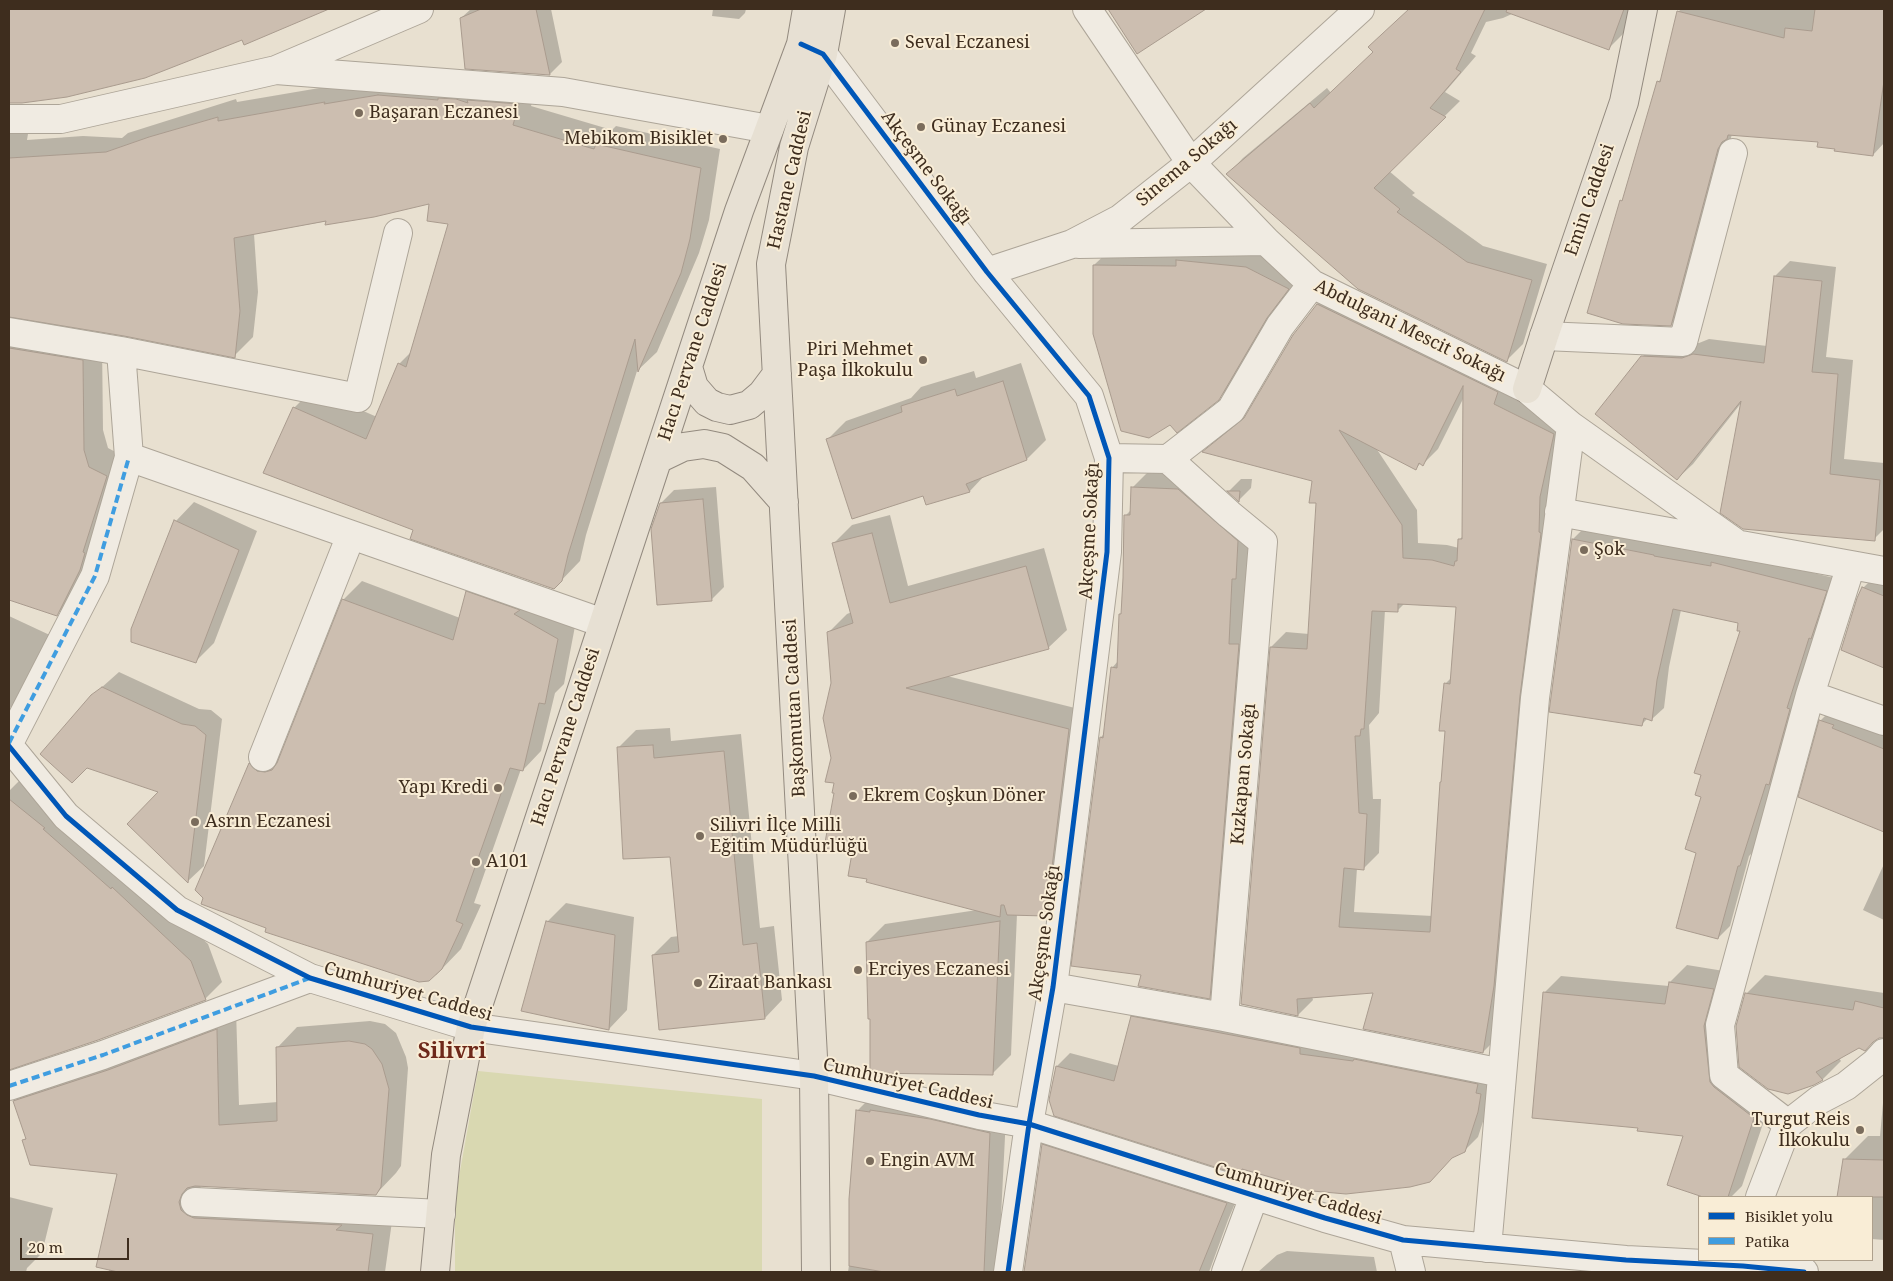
<!DOCTYPE html>
<html>
<head>
<meta charset="utf-8">
<style>
	body { margin:0 }
	#map { position:relative; width:1893px; height:1281px; overflow:hidden; background:#e8e0d0; font-family:"Noto Serif",serif }
	canvas { display:block }
	.frame { position:absolute; inset:0; border:10px solid #3e2d1e; pointer-events:none }
	.legend { position:absolute; left:1698px; top:1196px; width:175px; height:65px; box-sizing:border-box; background:#f9edd6; border:1px solid #aea08c; margin:0; padding:6px 9px; list-style:none; font-size:15px; color:#3e2d1e }
	.legend li { display:flex; align-items:center; gap:10px; height:25px }
	.legend b { width:25px; border:1px solid #aea08c }
	.scale { position:absolute; left:20px; top:1238px; width:109px; height:22px; box-sizing:border-box; border:2px solid #3e2d1e; border-top:0; padding-left:6px; font-size:15px; line-height:18px; white-space:nowrap; color:#3e2d1e; -webkit-text-stroke:4px #f9edd6; paint-order:stroke }
</style>
</head>
<body>
<div id="map">
<canvas width="1893" height="1281"></canvas>
<div class="frame"></div>
<ul class="legend">
<li><b style="height:6px;background:#0057b8"></b>Bisiklet yolu</li>
<li><b style="height:6px;background:#3f9de0"></b>Patika</li>
</ul>
<div class="scale">20 m</div>
</div>
<script>
const context = document.querySelector('canvas').getContext('2d');
context.lineJoin = 'round';
function fillPath(path, color) {
  context.fillStyle = color;
  context.fill(path, 'evenodd');
}
function toPath(rows) {
  const path = new Path2D();
  for (const r of rows) {
    path.moveTo(r[0], r[1]);
    for (let i = 2; i < r.length; i += 2) path.lineTo(r[i], r[i + 1]);
  }
  return path;
}
function strokePath(path, color, width, dash) {
  context.strokeStyle = color;
  context.lineWidth = width;
  context.lineCap = dash ? 'butt' : 'round';
  context.setLineDash(dash || []);
  context.stroke(path);
}
function label(font, color, halo, rows, align = 'center') {
  context.font = font + ' "Noto Serif",serif';
  context.lineWidth = 4;
  context.setLineDash([]);
  context.textBaseline = 'middle';
  context.strokeStyle = halo;
  context.fillStyle = color;
  for (const [text, x, y, turn = 0] of rows) {
    context.save();
    context.translate(x, y);
    context.rotate((+turn || 0) * Math.PI / 180);
    context.textAlign = isNaN(turn) ? turn : align;
    if (halo) context.strokeText(text, 0, 0);
    context.fillText(text, 0, 0);
    context.restore();
  }
}
fillPath(toPath([
	[478,1071,762,1099,762,1272,455,1272,455,1199]
]), '#d9d8b1');
fillPath(toPath([
	[9,9,326,9,245,43,243,39,22,102,9,102],
	[471,9,551,9,562,62,550,74,466,68,461,18],
	[713,9,746,9,745,13,739,19,712,16],
	[1109,9,1204,9,1137,52],
	[1410,9,1523,9,1503,18,1486,22,1471,53,1476,56,1445,92,1460,101,1389,171,1415,193,1412,195,1483,246,1547,264,1523,344,1507,360,1228,174,1243,158,1327,88,1331,93,1375,51,1386,31],
	[1524,9,1634,9,1625,32,1609,48,1538,23],
	[1681,9,1884,9,1884,143,1873,155,1836,148,1819,141,1732,134,1685,310,1671,325,1621,201,1625,197,1658,82,1662,78,1678,12],
	[343,84,537,86,531,106,612,130,616,126,720,149,709,220,699,253,657,352,637,371,586,535,580,561,554,588,415,530,294,408,313,389,377,417,399,364,411,352,450,223,430,203,254,234,258,292,253,337,234,356,13,316,18,326,102,342,103,430,108,448,125,457,75,596,56,615,9,599,9,133,28,134,27,140,83,136,122,138,128,133,236,99,237,102],
	[1111,249,1263,252,1304,272,1235,382,1218,399,1094,265],
	[1790,261,1836,267,1826,357,1853,360,1844,459,1884,463,1884,529,1874,539,1742,402,1693,464,1677,479,1642,357,1658,341,1699,343,1709,339,1767,346,1775,276],
	[1333,289,1569,419,1498,1037,1483,1052,1375,991,1312,996,1313,1000,1298,1015,1271,647,1286,632,1309,634,1318,502,1314,480,1204,452,1219,437,1249,413,1318,304],
	[1464,397,1464,535,1459,540,1459,548,1447,545,1418,543,1417,510,1376,448,1416,468,1421,463,1423,464,1438,449],
	[1405,603,1457,606,1451,678,1445,684,1447,730,1433,916,1354,912,1357,868,1364,868,1379,853,1381,799,1373,799,1369,725,1379,713,1385,610,1397,611],
	[1021,363,1046,440,1027,459,985,475,970,491,927,504,924,495,827,440,846,421,911,398,921,387,974,371,976,378],
	[1149,471,1195,473,1254,524,1226,980,1209,997,1142,974,1101,737,1105,733,1112,668,1118,661,1120,614,1122,613,1126,515,1132,509,1132,488],
	[1241,479,1252,479,1251,488,1239,500,1229,491],
	[716,487,724,587,711,600,661,503,674,490],
	[194,502,257,531,214,643,195,662,176,521],
	[890,515,908,586,1044,548,1067,630,1048,648,947,676,1087,711,1064,896,1046,915,1017,914,1011,1055,993,1073,871,1018,867,942,885,924,977,910,868,878,836,792,832,758,832,683,829,632,847,614,852,612,834,543,852,525],
	[1585,527,1724,551,1838,579,1752,853,1749,856,1730,926,1718,938,1698,852,1703,774,1742,630,1740,622,1681,610,1669,667,1664,708,1652,719,1648,718,1642,724,1573,539],
	[485,573,576,621,564,684,555,693,541,751,523,770,521,769,474,903,481,905,461,949,436,975,268,927,205,898,196,890,250,764,269,746,276,753,282,754,343,600,362,581,460,618,467,592],
	[1876,575,1884,579,1883,666,1863,588],
	[9,616,54,637,26,691,9,709],
	[119,672,199,709,211,710,222,719,204,866,188,881,160,792,87,767,92,696],
	[1832,709,1884,733,1884,818,1875,827,1800,796,1821,720],
	[670,728,671,741,741,734,760,928,774,926,782,1000,765,1018,653,955,671,937,679,936,671,855,618,748,636,730],
	[21,779,130,871,208,944,222,982,205,999,97,1039,9,1068,9,953,24,955,9,943,9,791],
	[1884,864,1884,920,1863,910],
	[566,903,634,917,627,1010,609,1029,547,922],
	[1687,965,1730,972,1727,1065,1771,1100,1742,1186,1731,1197,1707,1197,1668,1184,1685,1135,1639,1127,1544,993,1561,976,1669,986,1670,982],
	[1765,975,1884,993,1884,1021,1839,1058,1841,1061,1823,1079,1787,1093,1746,994],
	[1145,1004,1491,1071,1491,1097,1478,1137,1464,1151,1292,1182,1244,1168,1240,1173,1050,1100,1057,1066,1070,1053,1119,1066,1132,1017],
	[236,1010,239,1105,278,1102,277,1048,297,1027,370,1021,385,1024,396,1033,406,1057,408,1068,401,1166,396,1173,376,1194,200,1185,201,1189,393,1214,385,1272,109,1272,119,1173,23,1141,27,1137,14,1101,34,1081],
	[873,1095,1006,1117,999,1256,1014,1268,1022,1272,1025,1272,1043,1145,1059,1129,1242,1187,1228,1220,1209,1272,848,1272,850,1258,857,1111],
	[1884,1101,1884,1240,1872,1239,1872,1197,1839,1197,1844,1160,1868,1136,1880,1136,1883,1103],
	[9,1197,53,1208,42,1253,27,1268,26,1272,9,1272],
	[1287,1251,1374,1257,1377,1272,1258,1272,1277,1255]
]), '#0003');
const building = toPath([
	[9,9,329,9,244,45,242,40,145,78,67,97,22,103,9,103,9,9],
	[481,9,536,9,550,75,465,69,460,18,481,9],
	[1108,9,1206,9,1137,54,1108,9],
	[1409,9,1485,9,1456,69,1461,72,1430,108,1446,117,1374,188,1400,209,1397,212,1467,262,1532,280,1507,362,1358,289,1226,174,1310,103,1314,108,1373,52,1368,47,1409,9],
	[1507,9,1624,9,1609,50,1506,12,1507,9],
	[1815,9,1884,9,1884,81,1873,156,1834,151,1835,149,1817,147,1818,142,1728,135,1727,139,1722,142,1718,149,1671,326,1623,324,1587,313,1620,200,1622,201,1657,81,1660,82,1677,11,1784,38,1785,28,1812,31,1815,9],
	[378,95,438,100,438,98,456,99,468,103,467,100,519,104,513,125,594,149,596,144,701,168,690,239,681,273,638,372,635,339,568,555,562,581,554,589,410,539,413,530,263,473,293,407,366,439,398,363,406,367,448,224,427,221,429,204,374,217,325,225,326,221,234,238,240,311,235,358,124,336,9,317,9,158,106,152,149,137,218,117,218,121,325,102,324,104,378,95],
	[1176,260,1246,267,1289,289,1267,318,1219,400,1177,433,1170,425,1149,438,1121,431,1093,334,1093,265,1176,266,1176,260],
	[1774,276,1822,281,1812,372,1838,374,1830,474,1880,480,1875,541,1743,529,1720,513,1741,401,1677,480,1595,414,1641,356,1682,358,1693,354,1764,363,1774,276],
	[1317,304,1498,392,1494,404,1554,434,1540,497,1539,532,1541,533,1520,696,1494,986,1483,1053,1363,1029,1373,993,1297,999,1298,1016,1241,1004,1270,647,1307,649,1316,503,1309,503,1312,481,1202,452,1244,418,1293,335,1317,304],
	[1463,386,1462,539,1458,539,1457,561,1455,561,1454,566,1432,560,1403,558,1402,525,1339,430,1416,470,1419,463,1423,466,1463,386],
	[1398,604,1456,607,1450,684,1444,683,1439,731,1445,731,1441,782,1440,782,1430,932,1339,927,1344,868,1364,870,1367,814,1359,813,1355,736,1360,736,1361,729,1364,729,1372,611,1398,612,1398,604],
	[9,348,83,360,84,450,89,467,107,476,83,552,85,553,80,570,57,616,9,600,9,348],
	[1003,381,1027,460,966,484,970,492,926,505,923,496,852,519,826,439,902,412,901,406,955,389,957,396,1003,381],
	[1131,487,1178,489,1238,541,1236,579,1232,579,1229,644,1239,644,1210,999,1138,986,1141,975,1071,966,1100,737,1103,738,1111,667,1117,668,1119,614,1121,614,1123,578,1124,515,1130,515,1131,487],
	[1227,491,1240,491,1239,502,1227,491],
	[703,499,712,601,657,605,651,529,660,503,703,499],
	[174,520,239,550,196,663,131,642,131,629,174,520],
	[872,533,890,603,1026,566,1049,649,906,688,1069,729,1046,916,1007,915,1004,905,1001,905,1000,917,866,882,867,879,848,876,852,853,824,848,834,793,832,793,834,783,825,782,831,758,823,718,831,683,827,632,853,623,832,543,872,533],
	[1572,539,1654,555,1654,556,1711,566,1711,562,1827,591,1811,639,1809,638,1787,708,1790,709,1769,785,1766,784,1740,866,1738,866,1718,939,1676,928,1696,853,1685,849,1701,797,1695,795,1701,775,1694,773,1740,631,1737,631,1738,623,1673,609,1657,680,1652,721,1644,718,1642,726,1549,712,1572,539],
	[1862,587,1884,596,1884,668,1841,650,1857,598,1862,587],
	[466,591,520,610,514,614,558,639,545,704,539,703,523,771,510,768,456,921,463,924,442,969,429,981,419,982,265,932,266,928,201,904,203,898,195,890,249,763,257,771,265,772,272,770,277,763,342,599,453,640,466,591],
	[102,687,182,724,195,726,206,735,188,883,127,824,158,792,87,768,72,783,40,754,91,695,102,687],
	[1819,720,1834,725,1832,728,1884,749,1884,832,1798,797,1819,720],
	[653,745,654,758,724,751,743,945,757,943,765,1019,659,1030,652,955,679,952,670,857,623,859,617,747,653,745],
	[9,799,45,828,43,829,111,889,112,887,191,961,206,1000,98,1040,9,1070,9,799],
	[546,921,615,935,609,1030,521,1011,546,921],
	[1000,921,993,1075,870,1073,870,1019,868,1019,866,942,1000,921],
	[1669,982,1714,989,1704,1026,1710,1082,1714,1087,1754,1118,1728,1197,1703,1197,1667,1185,1683,1136,1637,1131,1638,1128,1532,1118,1543,992,1665,1004,1669,982],
	[1745,993,1853,1010,1855,1001,1884,1008,1884,1038,1879,1038,1873,1042,1865,1051,1859,1048,1816,1072,1823,1080,1814,1085,1788,1094,1768,1089,1739,1067,1736,1026,1745,993],
	[1131,1016,1300,1048,1300,1054,1353,1061,1354,1059,1478,1084,1476,1093,1481,1094,1478,1112,1465,1152,1452,1158,1430,1182,1410,1187,1346,1194,1290,1189,1291,1183,1242,1169,1240,1175,1054,1116,1049,1100,1056,1066,1114,1081,1131,1016],
	[217,1029,219,1125,277,1121,276,1047,349,1041,365,1044,372,1049,382,1064,389,1089,381,1187,376,1195,195,1186,187,1188,182,1194,179,1202,181,1210,187,1215,194,1218,342,1225,336,1230,373,1234,368,1272,118,1272,96,1267,117,1174,30,1165,22,1140,26,1139,13,1101,108,1070,217,1029],
	[856,1110,870,1112,870,1110,930,1119,990,1133,984,1272,884,1272,849,1266,849,1199,856,1110],
	[1042,1144,1227,1203,1199,1272,1024,1272,1042,1144],
	[1843,1159,1884,1160,1884,1197,1837,1197,1843,1159]
]);
fillPath(building, '#ccbeb0');
strokePath(building, '#a99b8e', 1);
const minor = toPath([
	[1087,9,1191,163,1266,241,1312,284,1527,389,1571,426,1737,544],
	[803,45,823,54,987,272,1089,396,1109,458,1107,552,1053,987,1029,1124,1008,1272],
	[276,70,563,92,769,129],
	[9,119,61,119,276,70,419,9],
	[1079,244,1266,241],
	[987,272,1072,244,1120,219,1191,163,1360,9],
	[9,332,121,351,129,457,603,623],
	[1544,336,1683,342,1733,153],
	[121,351,358,398,398,233],
	[1168,459,1231,410,1280,326,1312,284],
	[1559,512,1884,571],
	[1810,695,1884,721],
	[9,743,95,576,129,457],
	[9,746,66,816,177,910,310,978,471,1027,814,1076,979,1115,1029,1124,1325,1218,1403,1240,1626,1260,1743,1266,1804,1272],
	[263,757,351,535],
	[1053,987,1224,1017,1263,542,1229,514,1168,459,1109,458],
	[1224,1017,1502,1073],
	[9,1086,103,1055,310,978],
	[1788,1124,1724,1075,1720,1025,1810,695,1851,565],
	[1760,1197,1788,1124,1819,1100,1846,1086,1875,1063,1884,1053],
	[195,1202,441,1214],
	[1403,1240,1411,1272],
	[1487,1248,1535,698,1571,426],
	[1226,1272,1254,1196]
]);
const major = toPath([
	[688,367,694,387,707,402,717,407,730,410,749,405,762,394,777,374],
	[1527,389,1544,336,1624,102,1643,9],
	[658,459,683,447,704,444,723,448,753,467,784,502],
	[435,1272,446,1155,471,1027,739,211,801,44,807,9],
	[816,1272,814,1076,771,264,794,147,823,54,831,9]
]);
strokePath(minor, '#ada598', 30);
strokePath(major, '#938a7f', 30);
strokePath(minor, '#f0ebe2', 28);
strokePath(major, '#e7e0d3', 28);
strokePath(toPath([
	[9,743,95,576,129,457],
	[9,1086,103,1055,310,978]
]), '#3f9de0', 4, [8, 4]);
strokePath(toPath([
	[801,44,823,54,987,272,1089,396,1109,458,1107,552,1053,987,1029,1124,1008,1272],
	[9,746,66,816,177,910,310,978,471,1027,814,1076,979,1115,1029,1124,1325,1218,1403,1240,1626,1260,1743,1266,1804,1272]
]), '#0057b8', 5);
for (const [x, y, r, color] of [
	[895,43,5,"#7a6c5c"],
	[359,113,5,"#7a6c5c"],
	[921,127,5,"#7a6c5c"],
	[723,139,5,"#7a6c5c"],
	[923,360,5,"#7a6c5c"],
	[1584,550,5,"#7a6c5c"],
	[498,788,5,"#7a6c5c"],
	[853,796,5,"#7a6c5c"],
	[195,822,5,"#7a6c5c"],
	[700,836,5,"#7a6c5c"],
	[476,862,5,"#7a6c5c"],
	[858,970,5,"#7a6c5c"],
	[698,983,5,"#7a6c5c"],
	[1860,1130,5,"#7a6c5c"],
	[870,1161,5,"#7a6c5c"]
]) {
  const dot = new Path2D();
  dot.arc(x, y, r, 0, 2 * Math.PI);
  context.fillStyle = color;
  context.fill(dot);
  strokePath(dot, '#f9edd6', 2);
}
label('18px', '#3e2d1e', '#f9edd6', [
	["Seval Eczanesi",905,43],
	["Başaran Eczanesi",369,113],
	["Günay Eczanesi",931,127],
	["Mebikom Bisiklet",713,139,"right"],
	["Piri Mehmet",913,350,"right"],
	["Paşa İlkokulu",913,371,"right"],
	["Şok",1594,550],
	["Yapı Kredi",488,788,"right"],
	["Ekrem Coşkun Döner",863,796],
	["Asrın Eczanesi",205,822],
	["Silivri İlçe Milli",710,826],
	["Eğitim Müdürlüğü",710,847],
	["A101",486,862],
	["Erciyes Eczanesi",868,970],
	["Ziraat Bankası",708,983],
	["Turgut Reis",1850,1120,"right"],
	["İlkokulu",1850,1141,"right"],
	["Engin AVM",880,1161]
], 'left');
label('18px', '#3e2d1e', '#f9edd6', [
	["Sinema Sokağı",1187,163,-40],
	["Akçeşme Sokağı",926,168,53],
	["Hastane Caddesi",790,180,-77],
	["Emin Caddesi",1590,200,-71],
	["Abdulgani Mescit Sokağı",1410,331,26],
	["Hacı Pervane Caddesi",693,352,-72],
	["Akçeşme Sokağı",1090,531,-87],
	["Başkomutan Caddesi",795,708,-93],
	["Hacı Pervane Caddesi",566,737,-72],
	["Kızkapan Sokağı",1244,774,-85],
	["Akçeşme Sokağı",1045,933,-82],
	["Cumhuriyet Caddesi",408,992,16],
	["Cumhuriyet Caddesi",908,1084,13],
	["Cumhuriyet Caddesi",1298,1194,17]
]);
label('bold 22px', '#6f291a', '#f9edd6', [
	["Silivri",452,1052]
]);
</script>
</body>
</html>
